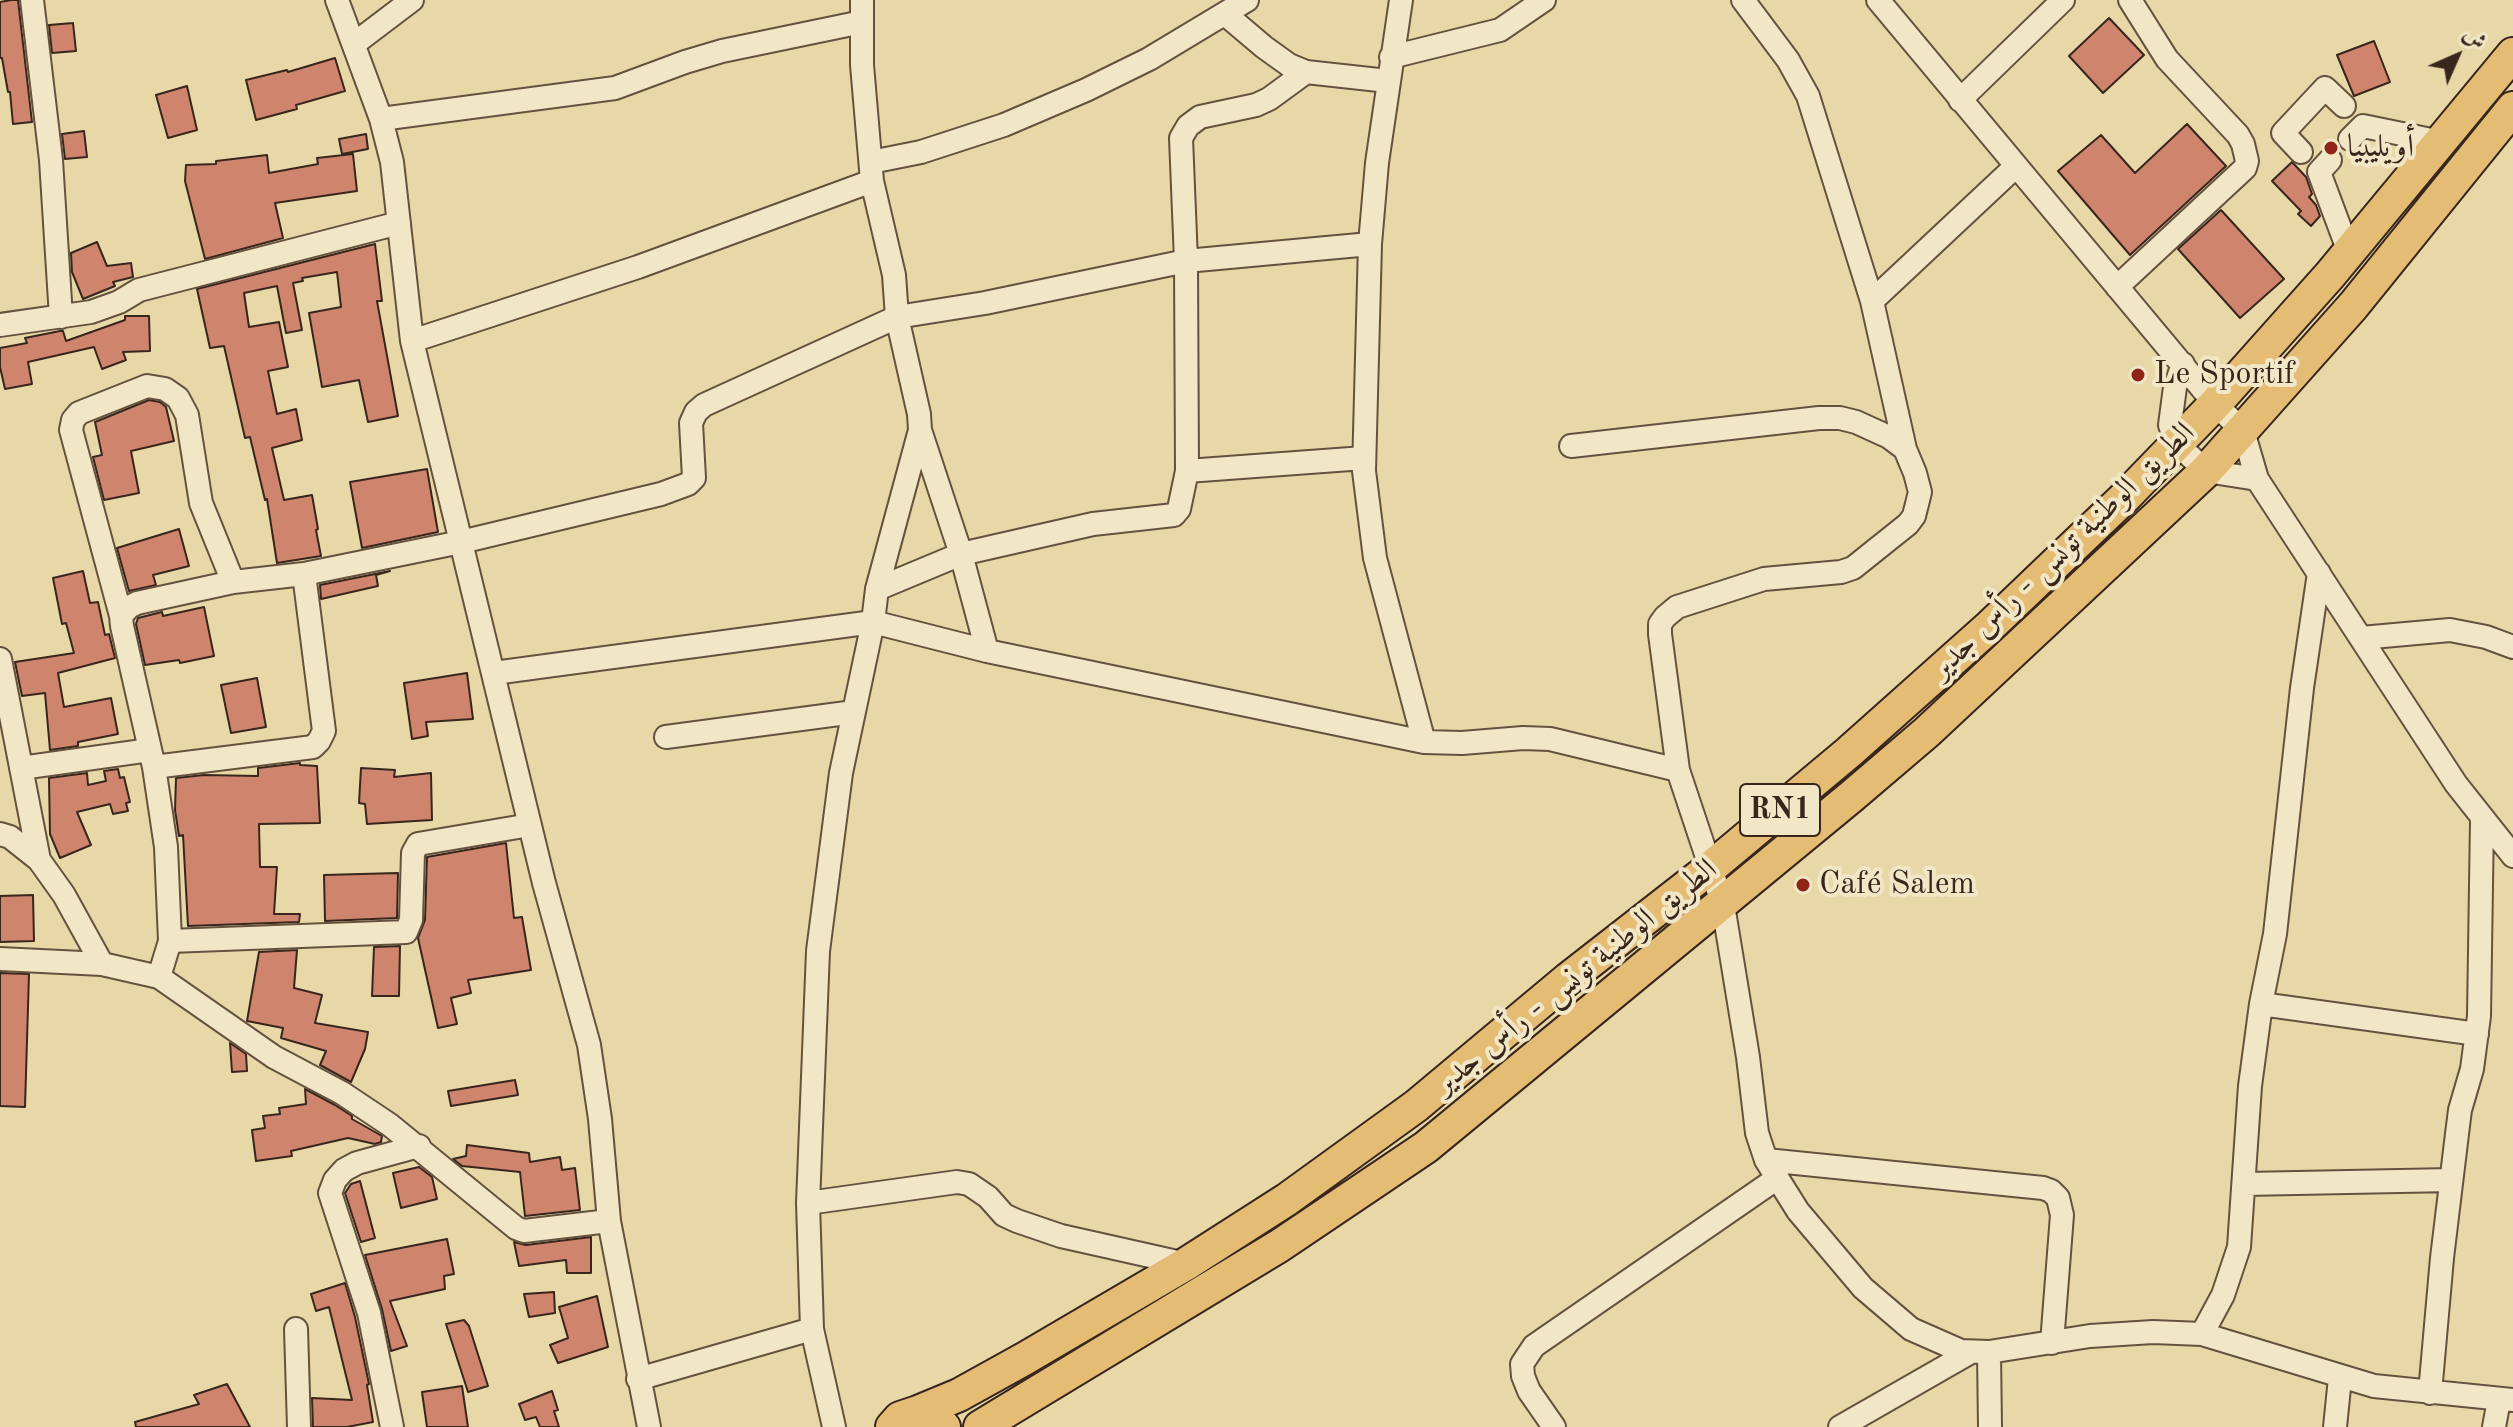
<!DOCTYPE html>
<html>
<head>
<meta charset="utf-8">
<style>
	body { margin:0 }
	#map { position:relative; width:2513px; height:1427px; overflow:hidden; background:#e9d8a7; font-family:"Old Standard TT",Amiri,serif }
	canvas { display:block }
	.north { position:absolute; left:2417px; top:16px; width:80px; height:80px; -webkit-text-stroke:6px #f1e6c6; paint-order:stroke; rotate:45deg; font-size:22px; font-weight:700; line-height:32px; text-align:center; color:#38261c }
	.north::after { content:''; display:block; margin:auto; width:28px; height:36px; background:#38261c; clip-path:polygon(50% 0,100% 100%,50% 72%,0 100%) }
</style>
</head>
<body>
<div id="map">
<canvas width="2513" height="1427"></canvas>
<div class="north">ش</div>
</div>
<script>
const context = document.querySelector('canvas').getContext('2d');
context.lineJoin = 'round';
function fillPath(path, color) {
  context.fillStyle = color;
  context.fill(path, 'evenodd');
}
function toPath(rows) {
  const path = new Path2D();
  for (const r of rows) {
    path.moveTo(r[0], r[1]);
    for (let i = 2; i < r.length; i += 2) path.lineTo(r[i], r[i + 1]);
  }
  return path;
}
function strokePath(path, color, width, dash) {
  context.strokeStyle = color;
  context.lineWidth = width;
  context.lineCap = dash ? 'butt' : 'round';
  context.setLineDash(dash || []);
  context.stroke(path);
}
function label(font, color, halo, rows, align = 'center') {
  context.font = font + ' "Old Standard TT",Amiri,serif';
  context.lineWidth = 8;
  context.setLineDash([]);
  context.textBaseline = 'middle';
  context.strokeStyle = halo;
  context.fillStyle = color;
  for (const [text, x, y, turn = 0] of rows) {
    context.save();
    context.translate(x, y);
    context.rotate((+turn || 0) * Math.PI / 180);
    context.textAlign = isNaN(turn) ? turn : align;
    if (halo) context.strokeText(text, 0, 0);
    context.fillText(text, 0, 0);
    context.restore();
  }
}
const building = toPath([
	[11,0,18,0,32,122,13,124,10,92,8,92,2,58,0,58,0,2,11,0],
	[2109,18,2144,55,2103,93,2069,56,2109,18],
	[73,23,76,51,52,53,49,25,73,23],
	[2374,41,2390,82,2354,96,2337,55,2374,41],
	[335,58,345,91,296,105,297,109,256,120,246,80,287,70,288,72,335,58],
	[187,86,197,130,168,138,156,95,187,86],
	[2187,124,2226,166,2130,255,2058,171,2101,135,2135,173,2187,124],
	[84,131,87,157,65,159,62,134,84,131],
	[366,134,368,149,342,154,339,139,366,134],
	[353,154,357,191,275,203,283,238,205,259,185,181,186,165,216,164,216,161,267,155,269,173,318,164,317,158,353,154],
	[2292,162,2306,177,2312,194,2309,197,2316,205,2320,216,2311,226,2298,214,2301,211,2272,181,2292,162],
	[2221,210,2284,279,2240,318,2178,249,2221,210],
	[97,242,107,266,131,263,133,277,113,282,115,286,83,299,72,272,71,253,97,242],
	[375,244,382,301,377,301,398,416,368,422,359,380,322,387,309,313,341,307,337,272,302,278,303,281,293,283,302,330,286,333,277,286,244,293,249,327,279,322,288,367,268,371,277,414,296,409,302,440,272,448,284,500,312,495,318,529,316,530,321,556,277,563,267,499,265,500,250,437,245,438,224,346,210,348,197,289,375,244],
	[125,316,149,316,150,351,123,352,126,360,102,369,94,347,28,362,32,384,5,389,0,367,0,348,27,343,25,338,60,331,63,331,66,341,125,320,125,316],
	[149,400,160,402,166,407,174,441,131,451,139,493,104,500,93,457,102,455,95,422,149,400],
	[427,469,438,532,362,548,350,482,427,469],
	[179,529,189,566,153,575,156,585,129,591,117,548,179,529],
	[83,571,90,603,98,602,105,635,109,634,115,658,58,673,64,707,111,698,118,734,78,742,78,746,50,750,45,693,22,696,15,662,74,653,66,623,62,624,53,578,83,571],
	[390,571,376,575,378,586,321,599,320,585,390,571],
	[204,607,214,656,180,663,179,660,145,665,136,624,138,618,162,612,163,616,204,607],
	[467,673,473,719,426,722,428,736,412,739,404,683,467,673],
	[257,678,266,727,231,733,221,685,257,678],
	[300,763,300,765,317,766,320,823,259,824,260,867,277,867,274,914,300,914,299,922,188,926,183,835,179,836,175,810,176,778,204,775,258,776,258,768,300,763],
	[361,768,395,770,394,777,431,773,432,820,367,824,365,804,359,803,361,768],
	[118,769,120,778,124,777,130,802,126,803,128,811,113,814,110,804,77,812,91,845,60,858,50,834,49,778,87,773,88,785,106,781,104,771,118,769],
	[506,843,514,918,522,917,531,970,468,980,471,993,451,998,457,1024,438,1028,418,938,425,920,427,857,506,843],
	[398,873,397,918,325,921,324,875,398,873],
	[33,895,34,941,0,942,0,896,33,895],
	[400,946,399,996,372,996,374,947,400,946],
	[297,950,294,988,322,995,315,1023,368,1032,365,1049,351,1082,320,1065,326,1051,281,1038,283,1028,247,1021,259,952,297,950],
	[0,973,29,974,25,1107,0,1106,0,973],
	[230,1043,246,1054,247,1071,232,1072,230,1043],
	[515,1080,518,1095,451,1106,448,1091,515,1080],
	[305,1089,335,1105,352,1116,352,1119,382,1136,381,1142,375,1144,348,1138,291,1151,292,1156,256,1161,252,1130,265,1128,263,1116,280,1114,279,1108,306,1104,305,1089],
	[467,1145,529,1153,530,1162,560,1157,562,1170,575,1168,580,1210,525,1216,520,1172,462,1166,453,1159,466,1156,467,1145],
	[419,1167,432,1177,437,1199,401,1208,393,1173,419,1167],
	[360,1181,375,1238,361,1242,345,1193,351,1184,360,1181],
	[591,1237,591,1273,567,1273,566,1260,519,1266,514,1242,526,1245,591,1237],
	[447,1239,454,1274,444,1276,445,1289,390,1301,407,1346,391,1351,382,1309,365,1255,447,1239],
	[345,1283,355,1317,369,1384,367,1385,373,1422,347,1427,313,1427,312,1398,352,1400,329,1307,316,1311,311,1294,345,1283],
	[554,1292,555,1313,529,1317,524,1294,554,1292],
	[597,1296,608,1347,558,1363,550,1345,568,1338,559,1307,597,1296],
	[464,1320,469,1326,488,1386,468,1392,446,1324,464,1320],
	[227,1384,250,1427,136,1427,135,1422,199,1404,194,1395,227,1384],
	[462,1386,468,1427,427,1427,422,1392,462,1386],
	[552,1391,558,1410,554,1411,559,1427,540,1427,536,1417,525,1420,519,1404,552,1391]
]);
fillPath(building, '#ce846d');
strokePath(building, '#38261c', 2);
const minor = toPath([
	[32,0,51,160,61,317],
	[337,0,381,119,392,162,412,341,544,883,589,1045,600,1119,609,1221,649,1427],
	[1401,0,1377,163,1370,244,1364,471,1375,558,1424,742],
	[1743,0,1788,60,1808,96,1872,301,1905,449],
	[1878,0,2215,404,2243,431,2257,479,2456,784,2513,856],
	[1225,14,1264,47,1289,65,1306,72,1388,81],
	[354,44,412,0],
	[1391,57,1500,30,1544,0],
	[1960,100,2063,0],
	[381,119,615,88,685,62,722,51,862,22],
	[2350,139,2363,126,2441,142],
	[2301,152,2283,133,2325,88,2344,106],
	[2330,160,2319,172,2349,252],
	[871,162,921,152,1004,125,1086,90,1149,59,1247,0],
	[2117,287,2245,168,2247,161,2243,144,2238,135,2167,59,2130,0],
	[1872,301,2015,167],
	[0,325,91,312,119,302,139,290,399,223],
	[412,341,638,267,872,181],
	[2183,364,2175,387,2170,425,2176,443,2206,471,2257,479],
	[920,430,961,554,987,651],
	[1571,446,1819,418,1840,418,1856,422,1889,437,1905,449,1915,473,1920,492,1914,516,1908,524,1853,568,1841,572,1764,579,1677,607,1665,617,1660,624,1660,634,1678,770,1723,905,1748,1057,1757,1133,1766,1160,1798,1211,1863,1288,1911,1329,1961,1351,1989,1352,2090,1336,2153,1332,2202,1334,2374,1386,2513,1400],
	[1187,471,1364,458],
	[877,589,961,554,1093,524,1174,515,1179,509,1187,471,1186,261,1181,138,1188,126,1200,117,1256,105,1269,99,1306,72],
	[121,616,71,430,73,420,79,413,147,386,165,389,178,398,187,415,201,503,233,582],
	[2361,638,2450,630,2486,637,2513,647],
	[0,659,39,860],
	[494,673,873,622,987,651,1424,742,1462,743,1523,738,1550,739,1678,770],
	[666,737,854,712],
	[154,767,313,747,319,741,324,731,304,574],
	[21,768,150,750],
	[0,834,10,837,39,860,64,895,102,964],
	[170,941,406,932,411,920,413,853,418,844,530,825],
	[0,959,102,964,159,977,274,1057,342,1093,390,1125,516,1228,524,1231,609,1221],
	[159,977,170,941,166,847,154,767,122,626,121,616,129,607,137,603,233,582,304,574,461,542,661,494,688,484,694,478,691,423,696,412,704,405,897,317,985,303,1186,261,1370,244],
	[2261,1004,2477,1034],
	[1766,1160,2043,1188,2051,1191,2058,1198,2062,1215,2052,1343],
	[2245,1184,2451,1180],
	[808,1203,957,1182,969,1184,988,1197,1004,1215,1017,1221,1061,1236,1186,1264],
	[296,1329,299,1427],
	[2202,1334,2223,1295,2239,1247,2250,1086,2261,1004,2275,934,2302,688,2319,573],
	[1989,1352,1990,1427],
	[638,1379,812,1329],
	[2430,1393,2442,1258,2457,1134,2460,1110,2472,1069,2479,1016,2482,820],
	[392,1427,369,1313,330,1193,335,1180,344,1170,357,1163,419,1146],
	[834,1427,812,1329,808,1203,818,951,841,773,873,622,877,589,920,430,919,414,897,317,894,275,872,181,862,65,862,0],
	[1554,1427,1529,1391,1523,1376,1522,1364,1534,1346,1776,1179],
	[1840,1427,1971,1352],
	[2335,1427,2340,1378],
	[2494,1427,2499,1400]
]);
const highway = toPath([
	[918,1412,959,1395,1024,1359,1186,1264,1286,1200,1416,1106,1568,979,1709,869,1849,752,1988,628,2125,497,2215,404,2330,275,2513,54],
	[892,1427,900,1418,918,1412,937,1419,944,1427],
	[980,1427,1279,1246,1426,1147,1852,796,1927,732,2206,471,2353,306,2513,108]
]);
strokePath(minor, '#64523f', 26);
strokePath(highway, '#38261c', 36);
strokePath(minor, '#f1e6c6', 22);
strokePath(highway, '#e4bc74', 32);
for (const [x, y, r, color] of [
	[2331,148,8,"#8f2418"],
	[2138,375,8,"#8f2418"],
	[1803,885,8,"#8f2418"]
]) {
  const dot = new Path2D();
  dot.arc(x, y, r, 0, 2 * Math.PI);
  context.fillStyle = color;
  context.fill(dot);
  strokePath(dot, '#f1e6c6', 3);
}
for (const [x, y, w] of [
	[1780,810,80]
]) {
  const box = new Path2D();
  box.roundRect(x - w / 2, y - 26, w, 52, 6);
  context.fillStyle = '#f1e6c6';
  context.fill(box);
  strokePath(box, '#38261c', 2);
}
label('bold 30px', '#38261c', null, [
	["RN1",1780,810]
]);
label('32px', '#38261c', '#f1e6c6', [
	["أويليبيا",2347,148],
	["Le Sportif",2154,375],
	["Café Salem",1819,885]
], 'left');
label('32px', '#38261c', '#f1e6c6', [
	["الطريق الوطنية تونس - رأس جدير",2063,551,-44],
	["الطريق الوطنية تونس - رأس جدير",1576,977,-39]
]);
</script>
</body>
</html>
